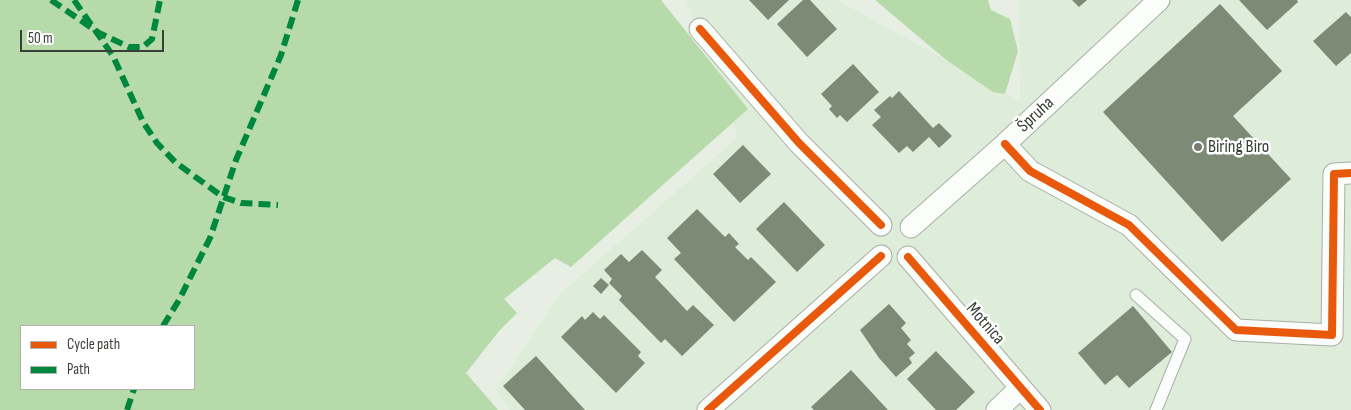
<!DOCTYPE html>
<html>
<head>
<meta charset="utf-8">
<style>
	body { margin:0 }
	#map { position:relative; width:1351px; height:410px; overflow:hidden; background:#e7efe4; font-family:"Sofia Sans Condensed",sans-serif }
	canvas { display:block }
	.legend { position:absolute; left:20px; top:325px; width:175px; height:65px; box-sizing:border-box; background:#fff; border:1px solid #afb2af; margin:0; padding:6px 9px; list-style:none; font-size:15px; color:#383f36 }
	.legend li { display:flex; align-items:center; gap:10px; height:25px }
	.legend b { width:25px; border:1px solid #afb2af }
	.scale { position:absolute; left:20px; top:30px; width:144px; height:22px; box-sizing:border-box; border:2px solid #383f36; border-top:0; padding-left:6px; font-size:15px; line-height:18px; white-space:nowrap; color:#383f36; -webkit-text-stroke:4px #fff; paint-order:stroke }
</style>
</head>
<body>
<div id="map">
<canvas width="1351" height="410"></canvas>
<ul class="legend">
<li><b style="height:6px;background:#e8590c"></b>Cycle path</li>
<li><b style="height:6px;background:#00873e"></b>Path</li>
</ul>
<div class="scale">50 m</div>
</div>
<script>
const context = document.querySelector('canvas').getContext('2d');
context.lineJoin = 'round';
function fillPath(path, color) {
  context.fillStyle = color;
  context.fill(path, 'evenodd');
}
function toPath(rows) {
  const path = new Path2D();
  for (const r of rows) {
    path.moveTo(r[0], r[1]);
    for (let i = 2; i < r.length; i += 2) path.lineTo(r[i], r[i + 1]);
  }
  return path;
}
function strokePath(path, color, width, dash) {
  context.strokeStyle = color;
  context.lineWidth = width;
  context.lineCap = dash ? 'butt' : 'round';
  context.setLineDash(dash || []);
  context.stroke(path);
}
function label(font, color, halo, rows, align = 'center') {
  context.font = font + ' "Sofia Sans Condensed",sans-serif';
  context.lineWidth = 5;
  context.setLineDash([]);
  context.textBaseline = 'middle';
  context.strokeStyle = halo;
  context.fillStyle = color;
  for (const [text, x, y, turn = 0] of rows) {
    context.save();
    context.translate(x, y);
    context.rotate((+turn || 0) * Math.PI / 180);
    context.textAlign = isNaN(turn) ? turn : align;
    if (halo) context.strokeText(text, 0, 0);
    context.fillText(text, 0, 0);
    context.restore();
  }
}
fillPath(toPath([
	[686,0,837,0,1020,101,1019,0,1351,0,1351,410,510,410,496,391,559,295,738,137]
]), '#deedd9');
fillPath(toPath([
	[0,0,661,0,748,109,571,267,555,258,504,299,517,313,499,331,466,373,498,410,0,410],
	[194,326,194,389,21,389,21,326],
	[875,0,988,0,991,10,1010,19,1018,51,1005,94,993,92,945,59]
]), '#b6daaa');
fillPath(toPath([
	[749,0,789,0,768,20],
	[803,0,810,0,837,29,807,57,777,24],
	[1072,0,1087,0,1079,7],
	[1239,0,1297,0,1298,2,1267,30],
	[1220,4,1282,71,1233,116,1291,179,1222,242,1103,112],
	[1346,12,1351,17,1351,53,1336,66,1313,41],
	[853,64,879,92,847,122,840,115,837,118,829,109,832,106,821,94],
	[899,91,933,128,939,123,952,136,939,148,929,137,913,152,907,146,899,153,872,125,881,117,874,110,890,96,892,98],
	[743,145,771,174,740,203,713,174],
	[784,202,825,245,797,272,756,229],
	[697,209,725,237,729,233,739,244,735,247,748,260,751,257,776,282,734,322,674,259,681,253,667,238],
	[642,250,662,270,655,277,687,311,693,305,714,325,682,356,665,339,661,343,619,300,622,296,609,283,612,279,604,270,621,254,629,262],
	[601,278,609,285,601,294,593,286],
	[889,304,906,323,901,328,911,340,907,344,915,353,909,358,912,363,896,377,879,358,860,330],
	[1133,306,1172,352,1129,388,1117,375,1105,385,1078,353],
	[593,312,600,319,604,315,641,352,638,356,645,363,616,393,561,337,582,316,585,320],
	[936,351,975,392,956,410,936,410,907,379],
	[536,356,585,410,525,410,503,386],
	[851,370,888,410,814,410,811,407]
]), '#7d8b76');
const lane = toPath([
	[1136,295,1185,339,1156,410]
]);
const street = toPath([
	[700,29,799,143,881,225],
	[1005,144,1030,171,1129,225,1236,330,1332,335,1334,174,1351,173],
	[911,227,1005,144,1159,0],
	[908,257,1040,410],
	[708,410,881,256],
	[997,410,1020,388]
]);
strokePath(lane, '#a9afa7', 13);
strokePath(street, '#a9afa7', 23);
strokePath(lane, '#fbfdfb', 11);
strokePath(street, '#fbfdfb', 21);
strokePath(toPath([
	[51,0,99,33,129,47,143,47,152,39,160,0],
	[74,0,113,56,143,122,157,143,175,162,223,197,241,203,278,205],
	[163,326,179,300,210,238,236,160,281,55,298,0],
	[127,410,134,389]
]), '#00873e', 6, [12, 6]);
strokePath(toPath([
	[700,29,799,143,881,225],
	[1005,144,1030,171,1129,225,1236,330,1332,335,1334,174,1351,173],
	[908,257,1040,410],
	[708,410,881,256]
]), '#e8590c', 8);
for (const [x, y, r, color] of [
	[1198,147,5,"#757d73"]
]) {
  const dot = new Path2D();
  dot.arc(x, y, r, 0, 2 * Math.PI);
  context.fillStyle = color;
  context.fill(dot);
  strokePath(dot, '#fff', 2);
}
label('18px', '#383f36', '#fff', [
	["Špruha",1036,115,-43],
	["Motnica",985,324,49]
]);
label('18px', '#383f36', '#fff', [
	["Biring Biro",1208,147]
], 'left');
</script>
</body>
</html>
